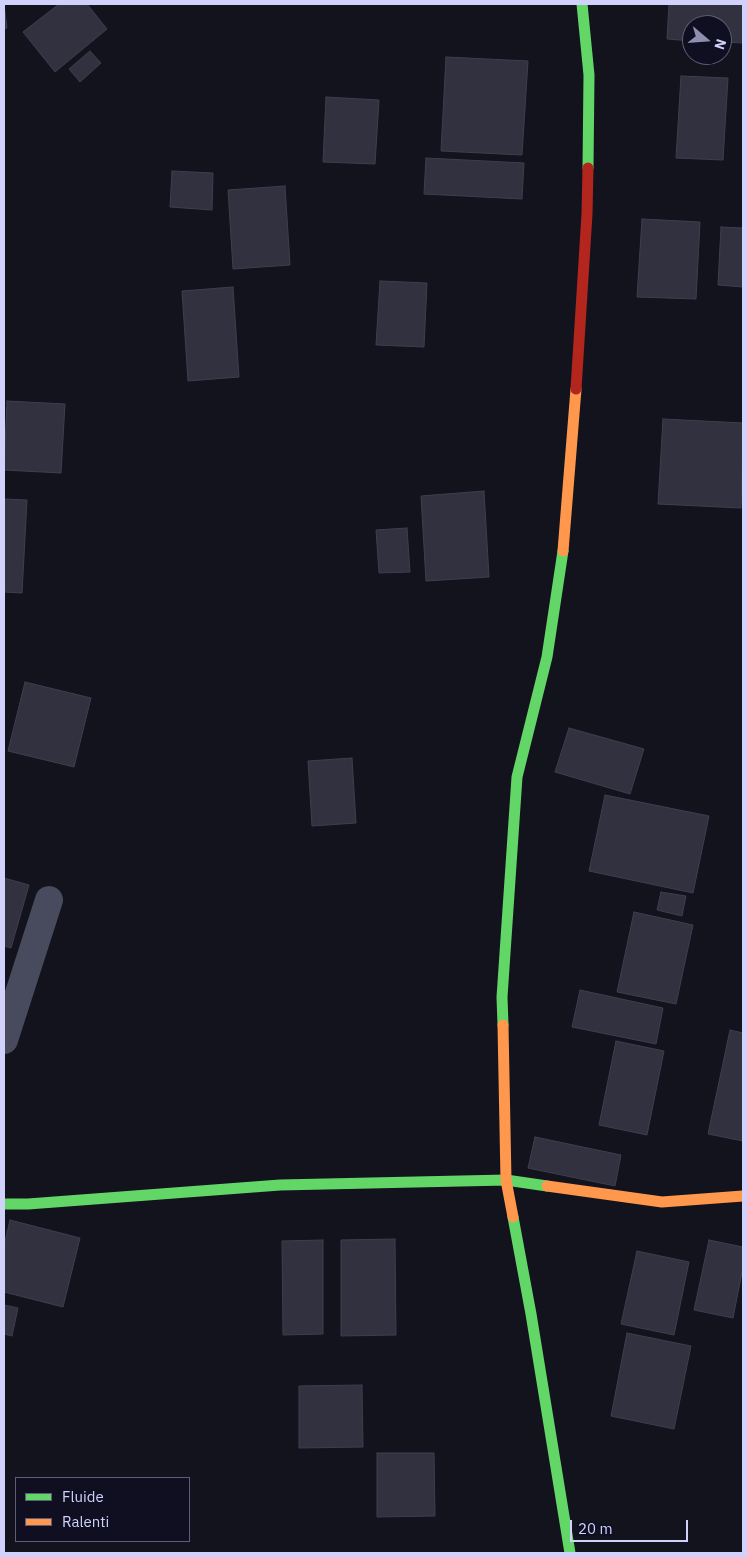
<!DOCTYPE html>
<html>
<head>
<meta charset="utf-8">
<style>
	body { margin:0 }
	#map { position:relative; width:747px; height:1557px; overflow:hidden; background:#13131d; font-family:"IBM Plex Sans",sans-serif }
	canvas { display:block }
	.frame { position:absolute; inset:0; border:5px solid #d1d2fc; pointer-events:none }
	.legend { position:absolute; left:15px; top:1477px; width:175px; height:65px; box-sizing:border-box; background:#0f0f21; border:1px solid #5d5d79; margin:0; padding:6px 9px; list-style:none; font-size:15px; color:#d1d2fc }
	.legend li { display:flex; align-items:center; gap:10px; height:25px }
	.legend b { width:25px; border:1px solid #5d5d79 }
	.north { position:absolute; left:682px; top:15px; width:50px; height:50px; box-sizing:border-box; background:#0f0f21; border:1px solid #5d5d79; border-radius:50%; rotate:108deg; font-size:14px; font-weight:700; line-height:20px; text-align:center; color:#d1d2fc }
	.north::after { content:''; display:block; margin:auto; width:18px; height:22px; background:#8e8fae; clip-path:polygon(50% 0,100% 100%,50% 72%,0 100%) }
	.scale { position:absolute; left:570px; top:1520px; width:118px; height:22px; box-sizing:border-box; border:2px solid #d1d2fc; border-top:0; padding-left:6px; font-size:15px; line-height:18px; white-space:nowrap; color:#d1d2fc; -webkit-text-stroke:4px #0f0f21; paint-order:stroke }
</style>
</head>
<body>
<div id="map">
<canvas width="747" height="1557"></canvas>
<div class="frame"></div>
<ul class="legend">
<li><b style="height:6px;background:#63d668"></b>Fluide</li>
<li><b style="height:6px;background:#ff974d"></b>Ralenti</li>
</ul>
<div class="north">N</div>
<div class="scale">20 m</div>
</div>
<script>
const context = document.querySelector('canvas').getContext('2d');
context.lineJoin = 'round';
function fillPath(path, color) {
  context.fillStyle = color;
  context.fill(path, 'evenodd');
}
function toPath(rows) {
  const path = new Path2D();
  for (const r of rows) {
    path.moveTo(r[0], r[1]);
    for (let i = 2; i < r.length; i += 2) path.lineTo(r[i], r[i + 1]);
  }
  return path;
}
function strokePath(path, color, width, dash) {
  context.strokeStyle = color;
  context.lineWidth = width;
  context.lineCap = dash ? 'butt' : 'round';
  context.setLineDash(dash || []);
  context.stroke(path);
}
const building = toPath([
	[4,4,7,28,4,29,4,4],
	[59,4,87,4,107,29,55,72,23,32,59,4],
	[669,4,743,4,743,43,722,42,722,25,692,25,692,41,667,39,669,4],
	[90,51,101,63,80,82,69,69,90,51],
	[446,57,528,61,522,155,441,151,446,57],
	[681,76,728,78,723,160,676,158,681,76],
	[326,97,379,100,375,164,323,162,326,97],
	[426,158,524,163,522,199,424,194,426,158],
	[172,171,213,173,212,210,170,207,172,171],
	[285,186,290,265,233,269,228,190,285,186],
	[642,219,700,222,696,299,637,297,642,219],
	[721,227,743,228,743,287,718,285,721,227],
	[380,281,427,283,424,347,376,345,380,281],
	[233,287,239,377,188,381,182,291,233,287],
	[7,401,65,404,61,473,4,470,7,401],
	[663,419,743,423,741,508,658,504,663,419],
	[484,491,489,577,426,581,421,496,484,491],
	[4,499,27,500,22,593,4,592,4,499],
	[407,528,410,572,379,573,376,530,407,528],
	[25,682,91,698,74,767,8,751,25,682],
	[569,728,644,749,630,794,555,772,569,728],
	[352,758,356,823,312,826,308,761,352,758],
	[605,795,709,816,693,893,589,871,605,795],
	[4,878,29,885,11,948,4,946,4,878],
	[661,892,686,896,682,916,657,910,661,892],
	[634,912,693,925,676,1004,617,992,634,912],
	[580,990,663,1008,656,1044,572,1027,580,990],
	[730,1030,743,1033,743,1141,708,1134,730,1030],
	[616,1041,664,1051,647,1135,599,1125,616,1041],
	[535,1137,621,1155,615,1186,528,1168,535,1137],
	[10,1220,80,1238,63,1307,4,1292,4,1246,10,1220],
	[395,1239,396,1335,341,1336,341,1240,395,1239],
	[323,1240,323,1334,283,1335,282,1241,323,1240],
	[709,1240,743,1247,743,1267,733,1318,694,1310,709,1240],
	[637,1251,689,1262,674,1335,621,1324,637,1251],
	[4,1305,18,1308,12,1336,4,1334,4,1305],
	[627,1333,691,1346,674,1429,611,1416,627,1333],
	[362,1385,363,1447,299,1448,299,1386,362,1385],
	[377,1453,434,1453,435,1516,377,1517,377,1453]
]);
fillPath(building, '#31313f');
strokePath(building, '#3e3e50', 1);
strokePath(toPath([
	[4,1040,49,900]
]), '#484a5d', 28);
strokePath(toPath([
	[582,4,589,75,588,168],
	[503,1025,502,997,517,777,547,657,563,551],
	[4,1204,28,1204,280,1185,506,1180,547,1186],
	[513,1217,531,1314,570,1553]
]), '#63d668', 11);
strokePath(toPath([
	[563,551,576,389],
	[503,1025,506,1180,513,1217],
	[547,1186,662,1202,743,1196]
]), '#ff974d', 11);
strokePath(toPath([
	[576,389,587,214,588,168]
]), '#b3261e', 11);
</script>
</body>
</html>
